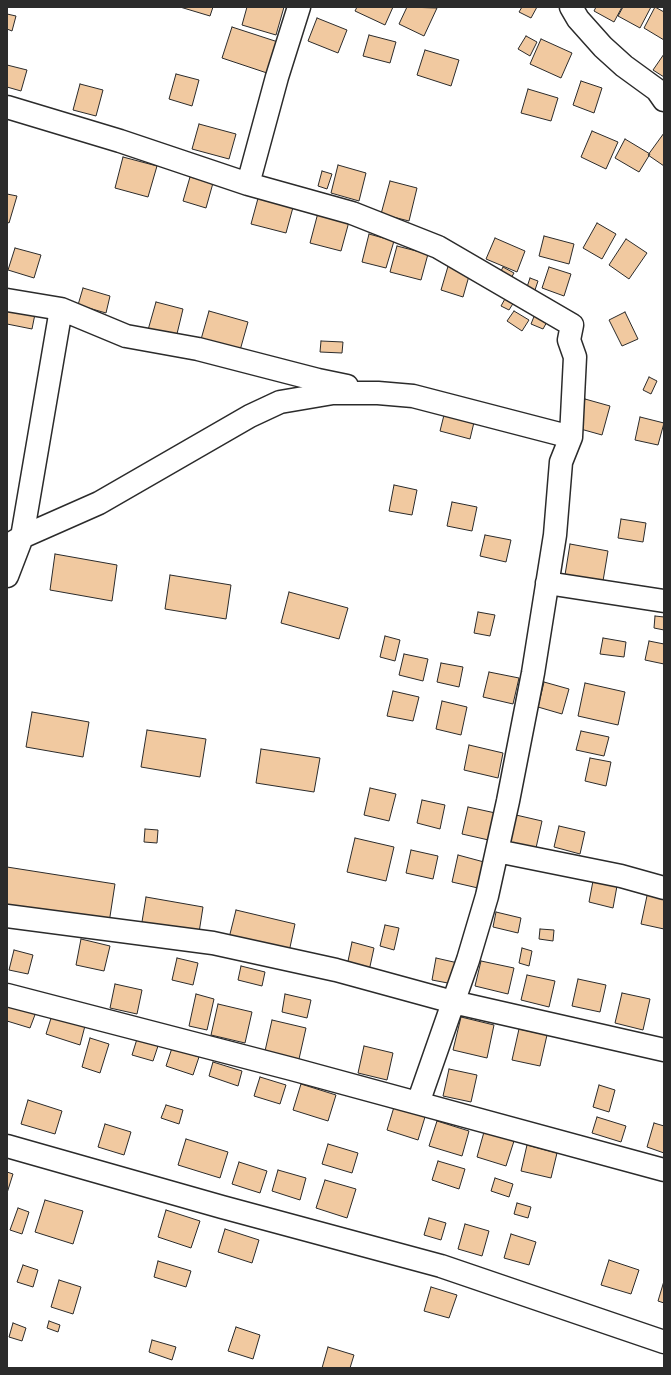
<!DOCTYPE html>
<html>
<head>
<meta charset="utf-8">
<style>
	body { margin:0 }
	#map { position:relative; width:671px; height:1375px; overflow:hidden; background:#fff; font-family:Dekko,sans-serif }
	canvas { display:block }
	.frame { position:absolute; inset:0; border:8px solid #2b2b2b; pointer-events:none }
</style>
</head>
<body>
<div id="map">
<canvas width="671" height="1375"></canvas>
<div class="frame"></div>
</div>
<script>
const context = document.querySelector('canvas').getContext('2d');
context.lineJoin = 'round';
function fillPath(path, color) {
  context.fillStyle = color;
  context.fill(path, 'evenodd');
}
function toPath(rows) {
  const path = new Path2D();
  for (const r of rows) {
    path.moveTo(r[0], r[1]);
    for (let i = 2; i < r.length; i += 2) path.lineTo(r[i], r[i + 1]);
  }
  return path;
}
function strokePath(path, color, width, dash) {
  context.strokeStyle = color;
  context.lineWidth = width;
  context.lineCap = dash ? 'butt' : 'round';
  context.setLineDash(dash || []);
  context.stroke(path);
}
const building = toPath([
	[180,7,213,7,210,16,180,7],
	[247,7,284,7,276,35,242,25,247,7],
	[357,7,393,7,385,25,355,11,357,7],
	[407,7,437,8,424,36,399,24,407,7],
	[522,7,537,7,531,18,519,12,522,7],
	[596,7,622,7,614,22,594,11,596,7],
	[623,7,651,7,640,28,618,16,623,7],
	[655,7,664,12,664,40,644,28,655,7],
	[7,14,16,16,12,31,7,29,7,14],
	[317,18,347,30,338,53,308,41,317,18],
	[232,27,278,42,267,73,222,58,232,27],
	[369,35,396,42,390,63,363,56,369,35],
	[526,36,537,42,530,56,518,49,526,36],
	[541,39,572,53,561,78,530,64,541,39],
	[425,50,459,60,451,86,417,75,425,50],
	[664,54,664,77,653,70,664,54],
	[7,65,27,70,21,91,7,87,7,65],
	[176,74,199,80,192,106,169,99,176,74],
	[581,81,602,88,594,113,573,105,581,81],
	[80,84,103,90,96,116,73,110,80,84],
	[528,89,558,98,551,121,521,113,528,89],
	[199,124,236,134,229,159,192,149,199,124],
	[592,131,618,142,606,169,581,157,592,131],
	[664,133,664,166,648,155,664,133],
	[625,139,650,154,639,172,615,158,625,139],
	[123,157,157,166,148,197,115,188,123,157],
	[338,165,366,173,359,201,331,193,338,165],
	[322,171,332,174,327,189,318,186,322,171],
	[190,177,213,183,206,208,183,201,190,177],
	[390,181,417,188,409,221,381,214,390,181],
	[260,191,295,200,286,233,251,224,260,191],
	[7,194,17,196,9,223,7,222,7,194],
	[319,209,350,218,341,251,310,243,319,209],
	[597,223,616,234,602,259,583,248,597,223],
	[369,234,394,241,386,268,362,262,369,234],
	[544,236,574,244,569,264,539,256,544,236],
	[495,238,525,251,517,272,486,259,495,238],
	[626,239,647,253,629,279,609,265,626,239],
	[397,246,428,254,421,280,390,272,397,246],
	[15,248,41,255,34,278,8,270,15,248],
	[449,263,471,269,463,297,441,290,449,263],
	[503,267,514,273,510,280,499,275,503,267],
	[549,267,571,274,564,296,542,288,549,267],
	[530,278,538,281,535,290,527,287,530,278],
	[83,288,110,296,106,313,78,305,83,288],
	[506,297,514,302,509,310,501,306,506,297],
	[156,302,183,309,176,338,148,330,156,302],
	[7,308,35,314,32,329,7,324,7,308],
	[209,311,248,322,239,354,200,343,209,311],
	[514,311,529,320,522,331,507,321,514,311],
	[625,312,638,339,622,346,609,320,625,312],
	[535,314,548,320,543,329,531,324,535,314],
	[321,341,343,342,342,353,320,352,321,341],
	[649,377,657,381,651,394,643,390,649,377],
	[585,399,610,406,602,435,577,428,585,399],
	[446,407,476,414,470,439,440,431,446,407],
	[640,417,664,423,658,445,635,440,640,417],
	[394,485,417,490,412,515,389,511,394,485],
	[452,502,477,507,472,531,447,526,452,502],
	[621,519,646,523,643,542,618,538,621,519],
	[485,535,511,540,506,562,480,556,485,535],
	[570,544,608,551,603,581,565,575,570,544],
	[55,554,117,565,112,601,50,590,55,554],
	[170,575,231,585,226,619,165,609,170,575],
	[289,592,348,608,339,639,281,623,289,592],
	[478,612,495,615,490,636,474,633,478,612],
	[655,616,664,617,664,630,654,628,655,616],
	[385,636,400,640,395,661,380,657,385,636],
	[603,638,626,642,624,657,600,654,603,638],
	[649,641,664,644,664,664,645,660,649,641],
	[404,654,428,659,423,681,399,675,404,654],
	[441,663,463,667,459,687,437,682,441,663],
	[489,672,519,678,513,704,483,697,489,672],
	[544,682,569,689,562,714,538,707,544,682],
	[585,683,625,692,618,725,578,716,585,683],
	[393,691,419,697,413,721,387,716,393,691],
	[442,701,467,707,461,735,436,729,442,701],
	[32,712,89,722,83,757,26,747,32,712],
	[147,730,206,739,200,777,141,767,147,730],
	[581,731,609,737,604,756,576,750,581,731],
	[469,745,503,753,498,778,464,770,469,745],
	[261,749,320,758,314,792,256,783,261,749],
	[590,758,611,762,606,786,585,781,590,758],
	[370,788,396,794,389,821,364,815,370,788],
	[422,800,445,805,440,829,417,823,422,800],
	[468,807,500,814,493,841,462,834,468,807],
	[516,815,542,821,536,848,510,842,516,815],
	[559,826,585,832,580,854,554,847,559,826],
	[145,829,158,830,157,843,144,842,145,829],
	[355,838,394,847,386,881,347,872,355,838],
	[411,850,438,856,433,879,406,873,411,850],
	[458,855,484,862,478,888,452,882,458,855],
	[7,867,115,884,109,923,7,906,7,867],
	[593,881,617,886,613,908,589,902,593,881],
	[648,891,664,894,664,929,641,924,648,891],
	[146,897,203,907,198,939,141,928,146,897],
	[236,910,295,924,289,952,229,938,236,910],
	[496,912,521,918,518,933,493,927,496,912],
	[385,925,399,928,394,950,380,946,385,925],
	[540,929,554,930,553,941,539,939,540,929],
	[81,939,110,946,104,971,76,965,81,939],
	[352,942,374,948,369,971,347,966,352,942],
	[522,948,532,951,529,966,519,963,522,948],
	[14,950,33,955,28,974,9,970,14,950],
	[177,958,198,963,193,985,172,980,177,958],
	[436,958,458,963,453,984,432,980,436,958],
	[481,961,514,968,508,994,475,986,481,961],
	[241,966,265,972,262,986,238,980,241,966],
	[527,975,555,981,549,1007,521,1000,527,975],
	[578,979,606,985,600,1012,572,1006,578,979],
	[115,984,142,990,137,1014,110,1008,115,984],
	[622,993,650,999,643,1030,615,1023,622,993],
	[196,994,214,999,207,1030,189,1026,196,994],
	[285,994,311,1000,307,1018,282,1012,285,994],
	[7,1003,36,1012,30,1028,7,1021,7,1003],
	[218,1004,252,1012,245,1043,211,1035,218,1004],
	[53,1012,86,1022,80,1045,46,1034,53,1012],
	[461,1017,494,1025,487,1058,453,1050,461,1017],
	[272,1020,306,1028,299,1059,265,1051,272,1020],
	[519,1029,547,1035,540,1066,512,1060,519,1029],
	[90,1038,109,1044,100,1073,82,1067,90,1038],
	[137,1039,158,1046,153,1061,132,1055,137,1039],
	[364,1046,393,1053,387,1080,358,1073,364,1046],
	[172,1048,199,1057,193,1075,166,1066,172,1048],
	[213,1062,242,1071,238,1086,209,1076,213,1062],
	[449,1069,477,1075,471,1102,443,1096,449,1069],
	[260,1077,286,1085,280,1104,254,1096,260,1077],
	[301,1084,336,1095,328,1121,293,1110,301,1084],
	[599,1085,615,1090,609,1112,593,1107,599,1085],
	[28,1100,62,1111,55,1134,21,1124,28,1100],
	[166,1105,183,1110,179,1124,161,1118,166,1105],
	[394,1107,425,1117,418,1140,387,1130,394,1107],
	[597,1117,626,1126,621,1142,592,1133,597,1117],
	[437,1121,469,1131,462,1156,429,1146,437,1121],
	[654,1123,664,1126,664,1153,647,1147,654,1123],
	[105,1124,131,1132,124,1155,98,1147,105,1124],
	[484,1132,514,1141,506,1166,477,1157,484,1132],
	[186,1139,228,1152,220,1178,178,1165,186,1139],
	[328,1144,358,1153,352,1173,322,1164,328,1144],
	[527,1145,557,1153,551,1178,521,1171,527,1145],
	[438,1161,465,1169,459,1189,432,1180,438,1161],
	[239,1162,267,1171,260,1193,232,1184,239,1162],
	[278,1170,306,1178,300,1200,272,1191,278,1170],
	[7,1172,13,1174,7,1193,7,1172],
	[495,1178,513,1184,509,1197,491,1191,495,1178],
	[325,1180,356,1189,347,1218,316,1208,325,1180],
	[45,1200,83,1211,73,1244,35,1232,45,1200],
	[517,1203,531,1207,528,1218,514,1214,517,1203],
	[18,1208,29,1212,22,1234,10,1230,18,1208],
	[166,1210,200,1221,191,1248,158,1237,166,1210],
	[429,1218,446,1223,441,1240,424,1235,429,1218],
	[465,1224,489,1231,482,1256,458,1249,465,1224],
	[225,1229,259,1240,252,1263,218,1252,225,1229],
	[511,1234,536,1242,529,1265,504,1258,511,1234],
	[609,1260,639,1270,631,1294,601,1285,609,1260],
	[158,1261,191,1271,186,1287,154,1277,158,1261],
	[23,1265,38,1270,33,1287,17,1282,23,1265],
	[59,1280,81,1287,73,1314,51,1307,59,1280],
	[664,1281,664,1303,658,1301,664,1281],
	[431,1287,457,1295,449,1318,424,1311,431,1287],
	[49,1321,60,1325,58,1332,47,1328,49,1321],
	[13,1323,26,1328,22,1341,9,1337,13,1323],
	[236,1327,260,1335,253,1359,228,1351,236,1327],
	[152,1340,176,1347,172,1360,149,1352,152,1340],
	[328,1347,354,1355,350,1368,322,1368,328,1347]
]);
fillPath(building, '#f1c9a0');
strokePath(building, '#2b2b2b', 1);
const minor = toPath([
	[571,7,578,19,603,47,624,66,657,90,664,100],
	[7,107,120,141,248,184,352,213,438,247,572,325,569,340,575,357,571,437,561,462,555,535,533,673,508,801,487,896,468,960,418,1103],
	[248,184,277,77,299,7],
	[7,300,61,309,126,336,198,349,318,380,347,386],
	[7,546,22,537,99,503,250,416,280,402,333,393,378,393,413,396,571,437],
	[7,576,22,537,61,309],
	[547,583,664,601],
	[497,851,621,876,664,888],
	[7,916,213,943,336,970,453,1002,664,1050],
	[7,995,292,1069,664,1170],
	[7,1146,222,1207,441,1266,664,1342]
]);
strokePath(minor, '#2b2b2b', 25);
strokePath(minor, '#fff', 22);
</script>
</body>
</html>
